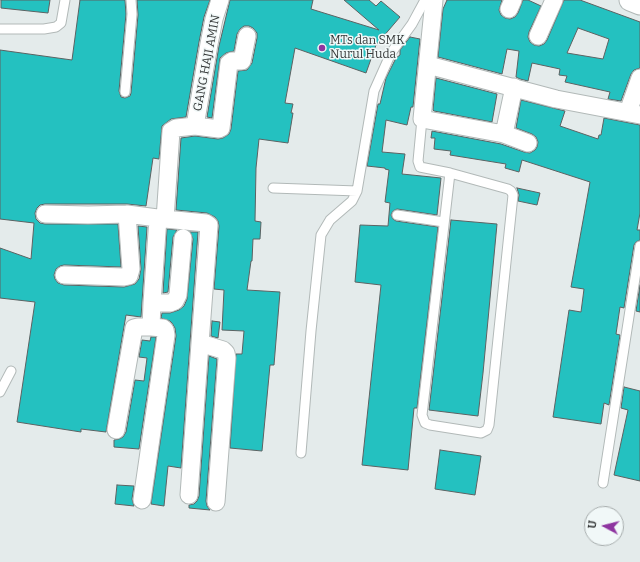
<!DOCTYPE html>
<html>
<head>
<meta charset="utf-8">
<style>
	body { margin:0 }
	#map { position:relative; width:640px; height:562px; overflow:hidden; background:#e4ebeb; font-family:Bitter,serif }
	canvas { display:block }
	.north { position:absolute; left:584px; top:506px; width:40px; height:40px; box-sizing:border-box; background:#f1f8f8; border:1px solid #a6acac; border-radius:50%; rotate:277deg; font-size:11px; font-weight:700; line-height:16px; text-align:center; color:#363939 }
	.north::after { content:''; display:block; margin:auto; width:14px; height:18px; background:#8e35a0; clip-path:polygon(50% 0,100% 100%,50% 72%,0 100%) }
</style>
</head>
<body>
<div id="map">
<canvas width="640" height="562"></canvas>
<div class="north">U</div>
</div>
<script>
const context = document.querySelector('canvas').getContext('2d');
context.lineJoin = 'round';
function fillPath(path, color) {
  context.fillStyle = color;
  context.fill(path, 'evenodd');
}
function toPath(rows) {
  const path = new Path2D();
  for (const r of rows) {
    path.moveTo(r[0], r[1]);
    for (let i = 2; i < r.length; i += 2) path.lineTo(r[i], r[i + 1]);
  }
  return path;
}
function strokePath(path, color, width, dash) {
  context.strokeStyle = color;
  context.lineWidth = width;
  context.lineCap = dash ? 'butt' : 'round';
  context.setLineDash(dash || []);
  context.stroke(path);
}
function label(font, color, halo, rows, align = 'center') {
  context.font = font + ' Bitter,serif';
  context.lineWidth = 3;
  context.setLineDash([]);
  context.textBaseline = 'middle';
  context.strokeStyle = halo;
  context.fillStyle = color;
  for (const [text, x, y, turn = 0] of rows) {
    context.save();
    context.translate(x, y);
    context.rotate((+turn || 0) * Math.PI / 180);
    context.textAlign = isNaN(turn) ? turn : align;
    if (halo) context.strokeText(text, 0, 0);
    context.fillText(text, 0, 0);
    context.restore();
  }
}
const building = toPath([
	[1,0,50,0,48,13,1,8,1,0],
	[80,0,125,0,126,14,119,91,121,97,125,98,130,96,131,93,138,15,137,0,210,0,204,17,199,42,186,117,171,119,162,126,159,159,153,158,146,206,127,204,45,204,40,205,37,208,35,213,36,219,40,223,45,224,118,224,121,267,64,265,60,266,56,269,54,275,55,279,58,283,64,285,124,287,135,284,139,279,141,269,138,226,147,227,141,317,126,315,106,432,81,429,81,432,17,422,35,302,0,298,0,248,31,259,34,223,0,219,0,50,72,60,80,0],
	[230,0,313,0,311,9,379,30,344,0,369,0,376,6,381,1,400,17,376,45,366,73,295,48,285,103,293,104,291,113,293,113,288,143,259,139,256,168,255,221,261,222,260,239,253,239,252,261,251,261,247,290,280,292,274,365,270,365,262,451,230,448,236,354,242,354,244,331,222,330,224,290,214,289,219,226,218,221,215,217,207,213,176,210,181,138,195,136,218,139,223,138,229,134,231,129,238,71,247,70,252,63,257,38,257,33,253,28,249,26,244,26,240,29,237,34,234,51,226,53,220,58,212,118,207,117,219,46,230,0],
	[447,0,502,0,499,10,501,15,505,18,510,19,515,17,518,13,523,0,528,0,541,6,529,32,528,37,530,42,534,45,539,46,544,44,547,40,564,0,580,0,640,22,640,68,634,70,631,74,621,101,608,99,610,92,565,82,567,76,559,75,560,69,532,63,528,81,520,79,516,77,519,51,507,49,502,74,438,57,443,9,447,0],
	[578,28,609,39,603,59,567,53,578,28],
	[410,37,420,39,413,107,411,107,407,125,386,120,382,152,405,154,402,174,441,178,437,215,397,209,393,211,391,215,393,219,396,221,438,227,417,408,414,408,408,470,362,465,381,285,355,282,360,225,388,226,390,203,385,202,389,170,385,169,385,168,367,166,378,104,380,104,386,78,396,58,400,55,400,50,410,37],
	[436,78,497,94,492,122,434,111,433,110,436,78],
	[521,100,565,111,560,126,598,139,599,135,601,135,604,118,640,125,640,213,637,230,640,230,640,240,636,242,634,245,624,308,620,307,616,334,620,335,609,405,604,403,601,424,553,417,569,310,581,312,584,289,571,287,590,182,522,160,519,172,505,168,506,164,450,155,451,151,434,149,435,138,431,138,432,131,501,144,524,152,530,153,535,150,537,147,538,142,536,137,532,134,516,128,521,100],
	[517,188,540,193,537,205,518,201,519,195,517,188],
	[451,220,497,224,483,373,478,416,429,410,451,220],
	[167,229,177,230,173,237,168,292,163,293,167,229],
	[190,232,198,232,181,468,168,466,164,506,151,504,176,336,175,328,172,323,170,321,161,318,162,313,170,313,179,310,184,306,187,299,193,239,190,232],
	[640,285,640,312,636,311,640,285],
	[212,321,220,322,218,338,211,336,212,321],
	[151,337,156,337,139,449,114,447,114,440,119,439,123,437,126,432,135,380,144,381,147,358,139,357,142,340,150,341,151,337],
	[209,356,217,359,206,501,207,506,210,510,189,508,189,505,194,504,197,501,199,496,209,356],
	[624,387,640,391,640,481,614,475,628,410,621,408,624,387],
	[440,450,481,456,475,495,435,489,440,450],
	[117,485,134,486,132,499,134,506,115,504,117,485]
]);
fillPath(building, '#24c1c0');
strokePath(building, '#5c6262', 1);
const service = toPath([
	[0,29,44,29,56,27,61,23,65,0],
	[125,92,132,14,131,0],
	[422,119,418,161,420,167,450,173,508,189,511,191,513,195,489,425,487,430,481,433,430,425,425,423,422,415,450,173],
	[273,188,357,191],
	[397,215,444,222],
	[0,392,11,371],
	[301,453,311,331,321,235,330,220,352,201,357,191,374,91,391,53,412,24,425,0],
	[603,483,640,246]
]);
const minor = toPath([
	[434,0,422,119,504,134,528,143],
	[509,9,513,0],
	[538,36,554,0],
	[428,65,556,99,640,115],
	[628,112,640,78],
	[195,126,209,44,214,19,220,0],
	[504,134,514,87],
	[45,214,88,215,127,214,165,219,171,131,176,128,195,126,219,129,221,128,229,63,232,61,242,61,247,36],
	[165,219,206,223,209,225,200,343],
	[64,275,124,277,129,276,131,269,127,214],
	[152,303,170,303,175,301,178,295,183,238],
	[116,430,134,328,138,327,151,327],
	[189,495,200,343,223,350,226,353,227,358,216,502],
	[142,500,166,335,165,330,163,328,151,327,152,303,158,218]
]);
const tertiary = toPath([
	[630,0,640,4]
]);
strokePath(service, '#b2b9b8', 11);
strokePath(minor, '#b2b9b8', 19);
strokePath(tertiary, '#b2b9b8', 23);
strokePath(service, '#fff', 9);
strokePath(minor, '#fff', 17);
strokePath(tertiary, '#fff', 21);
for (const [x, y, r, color] of [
	[322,48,4,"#8e35a0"]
]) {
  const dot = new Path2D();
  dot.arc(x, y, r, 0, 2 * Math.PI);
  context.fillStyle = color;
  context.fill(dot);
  strokePath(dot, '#f1f8f8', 1.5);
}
label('12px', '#363939', '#f1f8f8', [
	["MTs dan SMK",330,41],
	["Nurul Huda",330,55]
], 'left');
label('12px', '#363939', '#f1f8f8', [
	["GANG HAJI AMIN",207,63,-79]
]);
</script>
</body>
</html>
